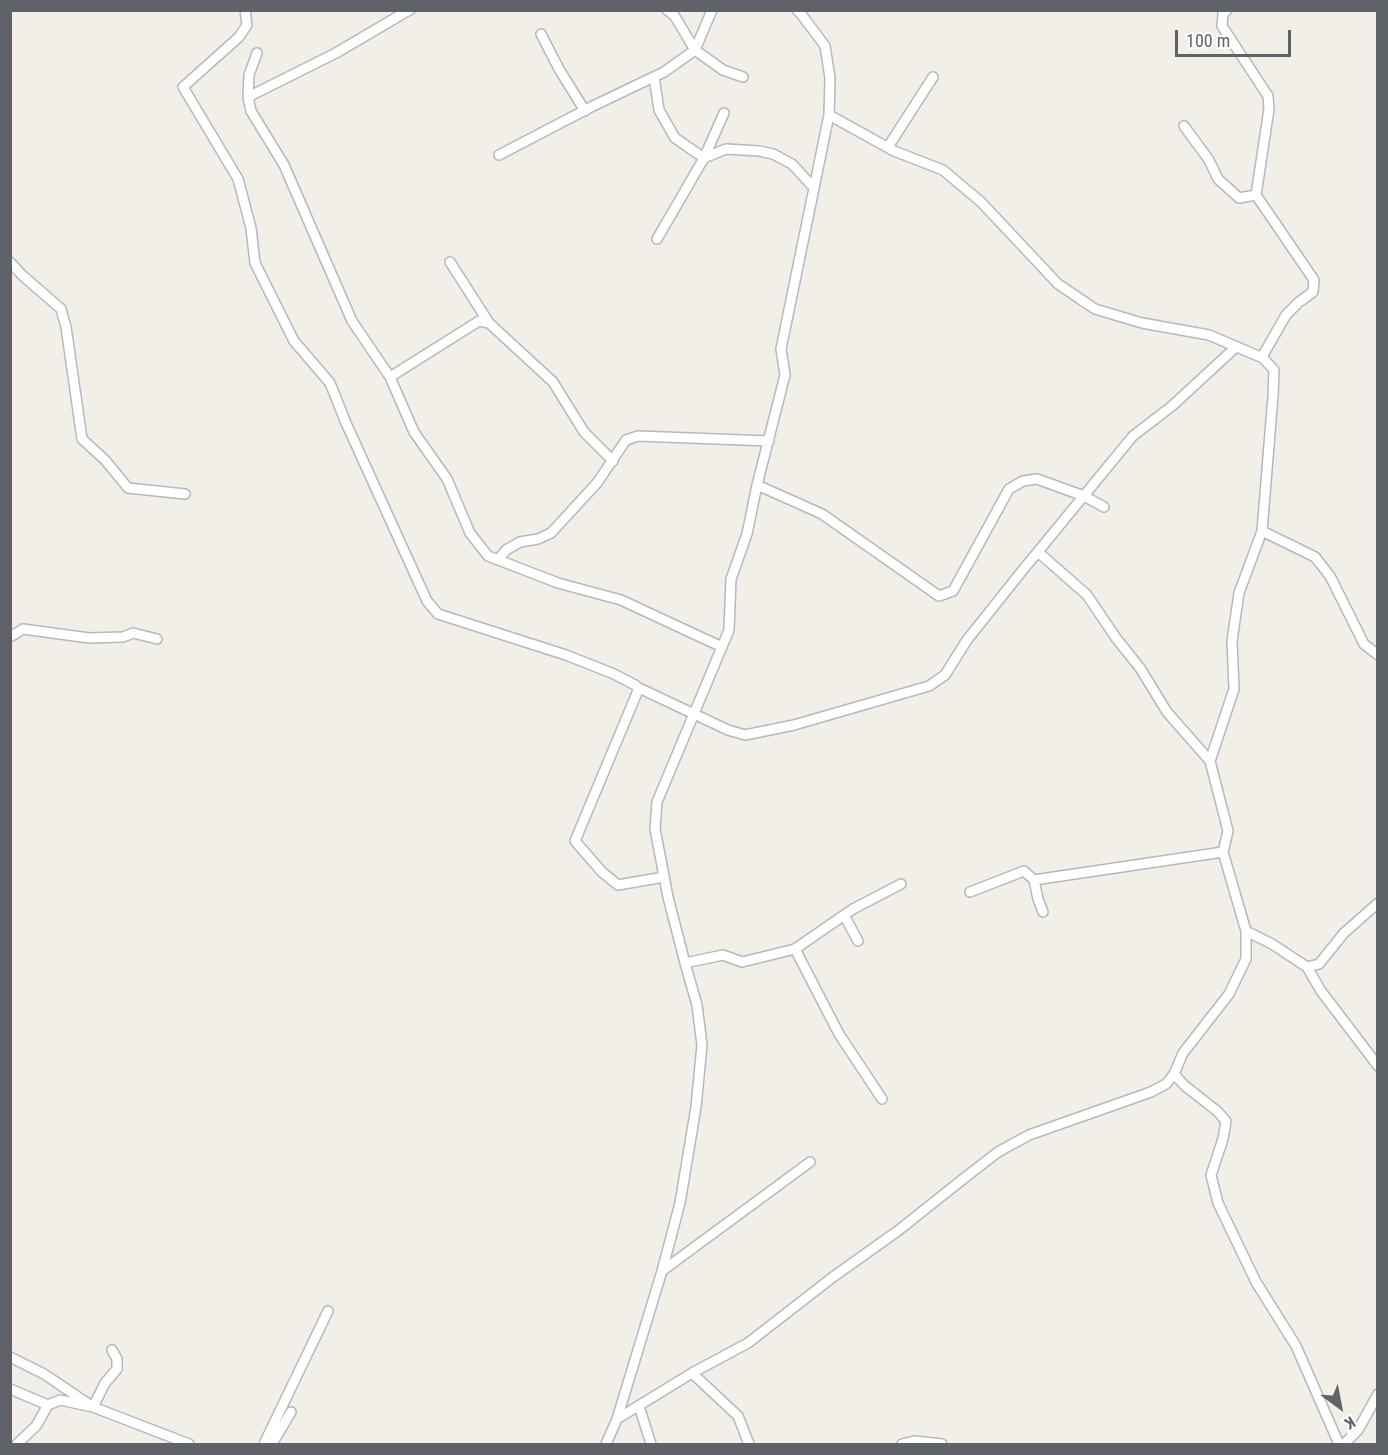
<!DOCTYPE html>
<html>
<head>
<meta charset="utf-8">
<style>
	body { margin:0 }
	#map { position:relative; width:1388px; height:1455px; overflow:hidden; background:#f1efe8; font-family:"Roboto Condensed",sans-serif }
	canvas { display:block }
	.frame { position:absolute; inset:0; border:12px solid #5f6368; pointer-events:none }
	.north { position:absolute; left:1310px; top:1377px; width:60px; height:60px; -webkit-text-stroke:4px #fff; paint-order:stroke; rotate:148deg; font-size:16px; font-weight:700; line-height:24px; text-align:center; color:#5f6368 }
	.north::after { content:''; display:block; margin:auto; width:21px; height:27px; background:#5f6368; clip-path:polygon(50% 0,100% 100%,50% 72%,0 100%) }
	.scale { position:absolute; left:1175px; top:30px; width:116px; height:27px; box-sizing:border-box; border:3px solid #5f6368; border-top:0; padding-left:8px; font-size:18px; line-height:21px; white-space:nowrap; color:#5f6368; -webkit-text-stroke:4px #fff; paint-order:stroke }
</style>
</head>
<body>
<div id="map">
<canvas width="1388" height="1455"></canvas>
<div class="frame"></div>
<div class="north">K</div>
<div class="scale">100 m</div>
</div>
<script>
const context = document.querySelector('canvas').getContext('2d');
context.lineJoin = 'round';
function toPath(rows) {
  const path = new Path2D();
  for (const r of rows) {
    path.moveTo(r[0], r[1]);
    for (let i = 2; i < r.length; i += 2) path.lineTo(r[i], r[i + 1]);
  }
  return path;
}
function strokePath(path, color, width, dash) {
  context.strokeStyle = color;
  context.lineWidth = width;
  context.lineCap = dash ? 'butt' : 'round';
  context.setLineDash(dash || []);
  context.stroke(path);
}
const minor = toPath([
	[245,10,247,25,239,37,183,87,238,179,251,228,255,263,294,341,330,383,346,423,427,601,438,614,566,655,614,674,635,685,639,688,728,730,745,735,794,725,929,686,945,675,967,640,1022,571,1133,436,1172,406,1236,347],
	[667,10,674,15,695,50,723,70,743,77],
	[1227,10,1223,14,1222,26,1268,96,1269,109,1256,195,1314,280,1313,292,1299,302,1286,315,1262,357],
	[541,34,559,69,585,111],
	[257,53,249,75,248,97,251,111,284,165,352,321,390,377,414,432,447,479,470,533,488,556,558,583,621,600,722,647],
	[654,77,659,110,675,138,704,158,726,149,759,151,773,154,792,164,814,188],
	[248,97,336,53,404,13,410,10],
	[1184,126,1209,160,1218,179,1239,198,1256,195],
	[888,147,933,77],
	[499,155,593,106,664,72,695,50,712,10],
	[657,239,704,158,724,113],
	[10,262,22,275,61,309,66,327,82,439,105,460,128,488,185,494],
	[450,262,489,323],
	[390,377,479,321,489,323,553,382,584,432,613,461],
	[757,485,822,514,939,596,953,591,1009,489,1023,481,1037,479,1084,496,1104,507],
	[1262,531,1315,557,1330,576,1364,644,1378,655],
	[1038,552,1087,595,1116,638,1140,668,1167,712,1210,761],
	[498,560,506,550,520,542,538,539,551,533,597,483,626,440,638,436,769,441],
	[10,637,23,629,89,638,123,637,133,633,157,639],
	[639,688,575,841,602,872,618,885,664,877],
	[1034,880,1038,899,1043,912],
	[970,892,1024,871,1034,880,1223,852],
	[844,915,858,941],
	[1246,931,1272,944,1307,967,1319,964,1344,933,1378,903],
	[795,949,839,1034,882,1099],
	[685,963,723,955,742,962,795,949,853,909,901,884],
	[1307,967,1321,991,1378,1066],
	[1174,1074,1185,1086,1217,1111,1226,1121,1223,1139,1211,1175,1218,1203,1256,1282,1296,1346,1339,1444],
	[662,1271,810,1162],
	[10,1357,44,1374,93,1407,105,1383,117,1369,117,1359,112,1350],
	[692,1373,738,1416,749,1444],
	[10,1389,48,1405,60,1400,93,1407,189,1444],
	[639,1406,651,1444],
	[617,1419,692,1373,748,1343,833,1277,899,1230,958,1183,998,1152,1029,1135,1151,1092,1166,1084,1174,1074,1183,1053,1229,994,1246,959,1246,931,1223,852,1228,831,1210,761,1234,689,1232,641,1239,593,1262,531,1273,396,1274,370,1263,358,1209,335,1142,323,1095,309,1058,284,981,202,943,170,894,151,829,115],
	[17,1444,36,1426,48,1405],
	[264,1444,328,1311],
	[272,1444,291,1412],
	[606,1444,617,1419,662,1271,680,1203,696,1107,702,1045,697,1005,685,963,668,897,655,829,657,802,729,630,731,579,747,534,757,485,785,375,781,349,829,115,830,78,825,46,801,14,797,10],
	[902,1444,914,1441,942,1444],
	[1344,1444,1358,1430,1378,1394]
]);
strokePath(minor, '#b5b8bc', 12);
strokePath(minor, '#fff', 9);
</script>
</body>
</html>
